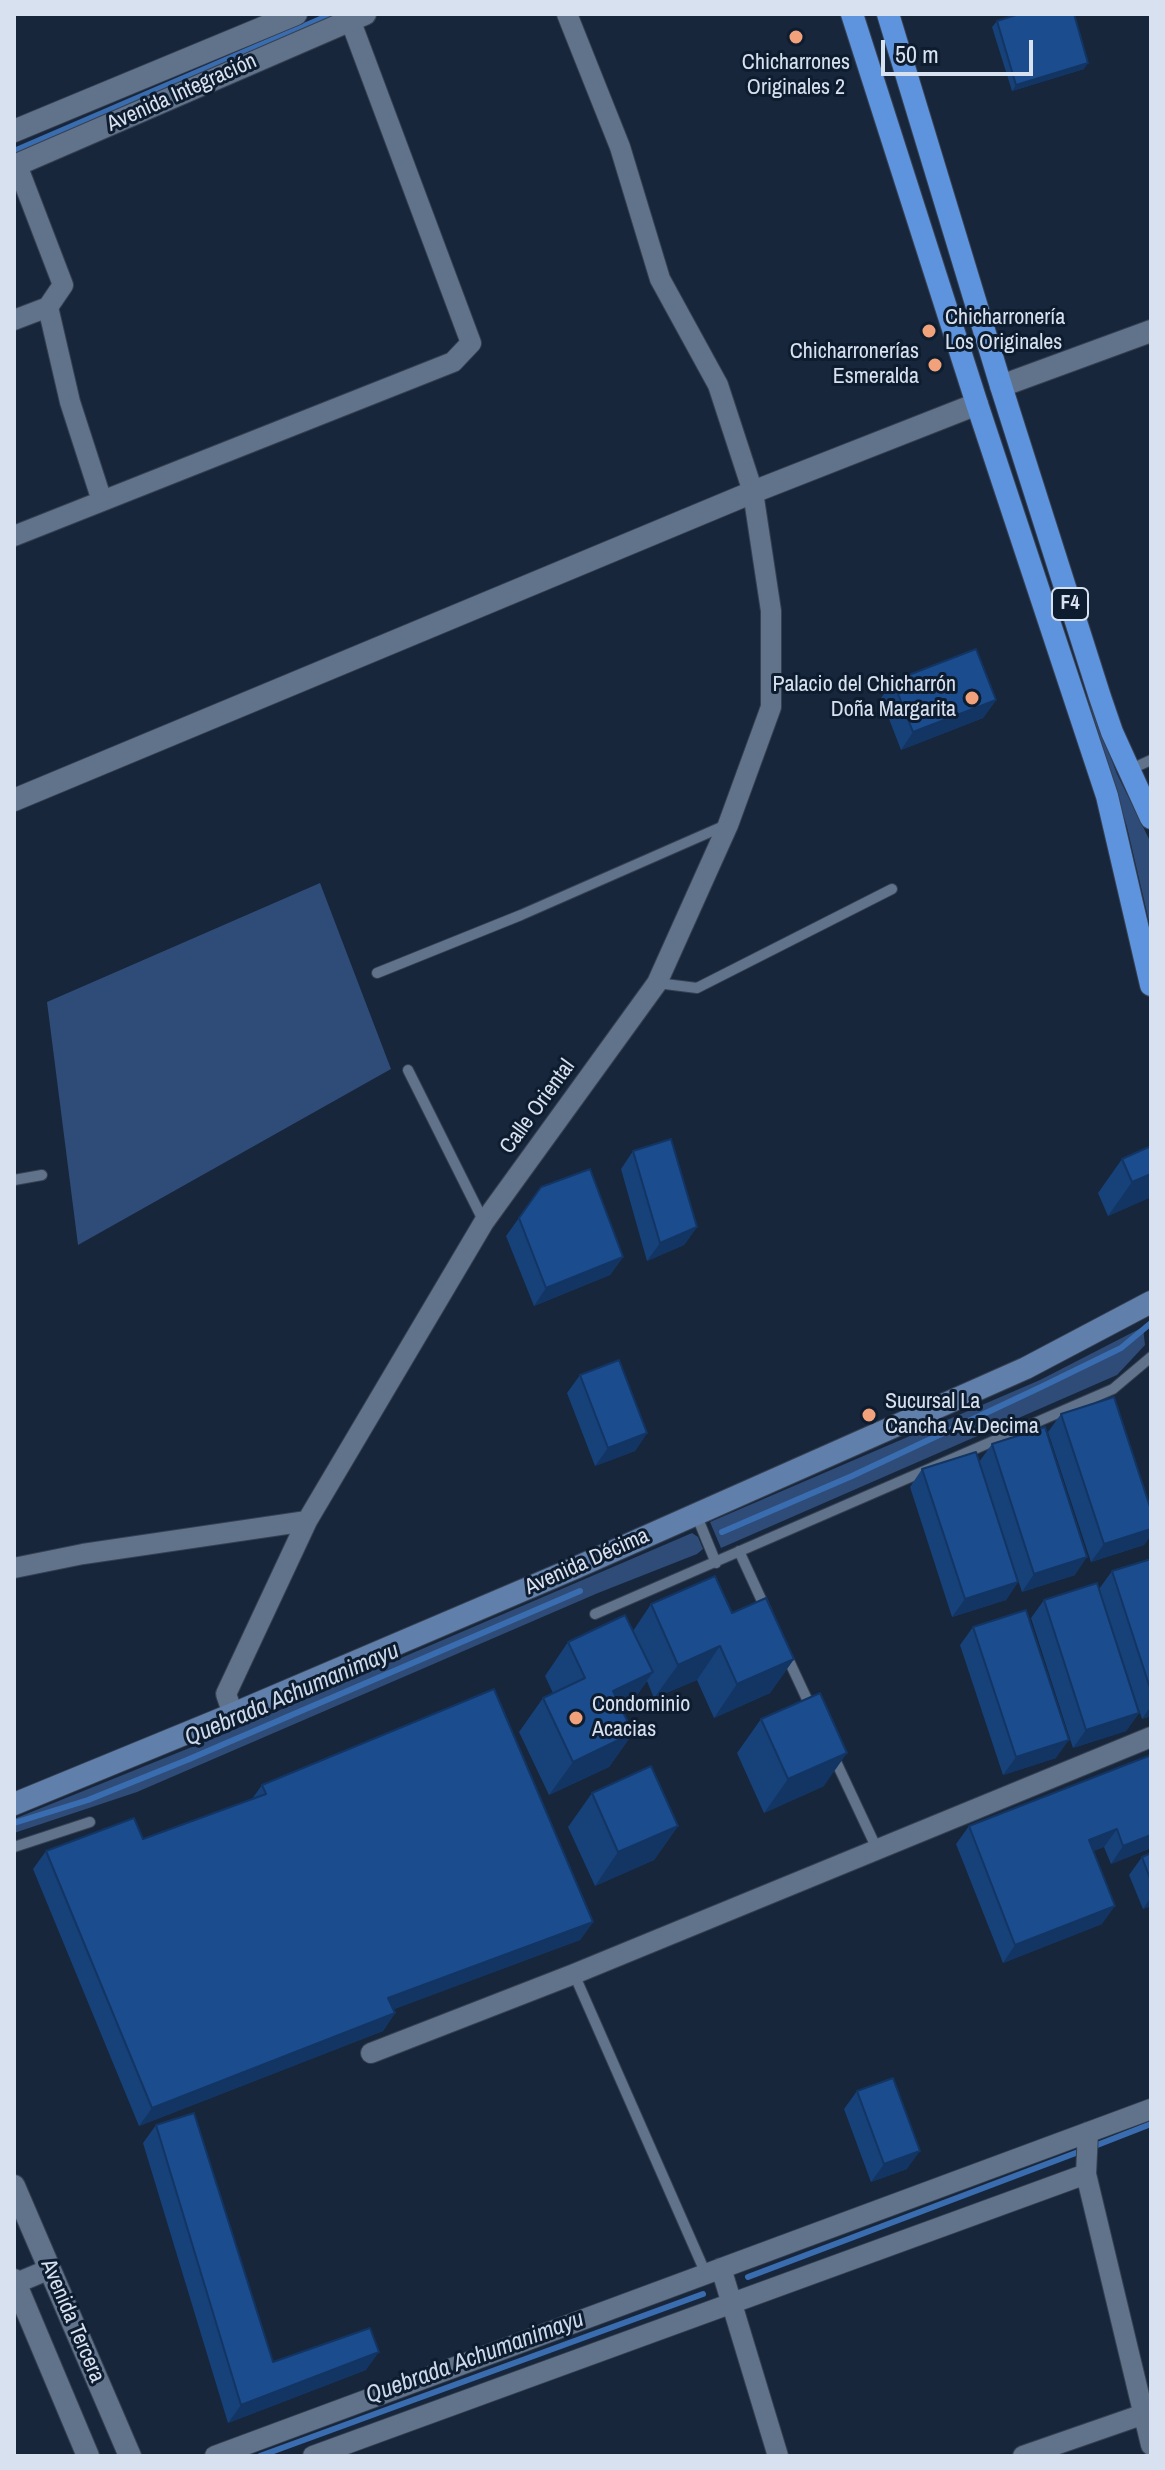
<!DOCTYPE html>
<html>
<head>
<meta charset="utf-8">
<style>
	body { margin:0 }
	#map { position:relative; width:1165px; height:2470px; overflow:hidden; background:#17263b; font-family:"Archivo Narrow",sans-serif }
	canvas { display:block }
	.frame { position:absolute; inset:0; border:16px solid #d8e1ef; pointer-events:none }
	.scale { position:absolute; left:881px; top:40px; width:152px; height:36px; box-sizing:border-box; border:4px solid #d8e1ef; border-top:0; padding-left:10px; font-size:24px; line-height:28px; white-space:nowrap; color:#d8e1ef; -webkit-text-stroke:6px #0e1c30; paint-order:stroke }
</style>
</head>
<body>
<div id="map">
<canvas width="1165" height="2470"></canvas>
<div class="frame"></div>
<div class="scale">50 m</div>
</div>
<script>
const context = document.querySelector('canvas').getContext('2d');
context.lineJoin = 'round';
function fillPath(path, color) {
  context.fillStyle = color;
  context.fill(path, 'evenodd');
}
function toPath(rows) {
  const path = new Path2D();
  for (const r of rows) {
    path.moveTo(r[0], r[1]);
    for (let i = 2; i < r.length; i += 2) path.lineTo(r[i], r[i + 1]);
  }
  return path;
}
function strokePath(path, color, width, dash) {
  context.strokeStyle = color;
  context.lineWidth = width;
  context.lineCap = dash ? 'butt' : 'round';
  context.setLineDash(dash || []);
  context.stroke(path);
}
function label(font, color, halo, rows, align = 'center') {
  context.font = font + ' "Archivo Narrow",sans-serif';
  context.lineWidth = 6;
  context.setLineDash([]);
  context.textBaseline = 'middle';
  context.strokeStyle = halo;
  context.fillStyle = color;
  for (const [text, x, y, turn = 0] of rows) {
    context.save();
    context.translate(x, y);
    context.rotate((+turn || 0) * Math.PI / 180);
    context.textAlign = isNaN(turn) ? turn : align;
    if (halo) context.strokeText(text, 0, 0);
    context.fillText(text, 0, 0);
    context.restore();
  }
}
fillPath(toPath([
	[1086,693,1117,774,1151,843,1151,930,1127,827],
	[320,883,391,1069,78,1245,47,1002],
	[1143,1327,1145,1345,1117,1375,721,1548,710,1522,1040,1380],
	[692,1533,698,1537,703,1549,697,1554,598,1593,137,1792,14,1833,14,1819,224,1734]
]), '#2e4c77');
strokePath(toPath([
	[14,151,332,14],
	[722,1532,852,1476,1041,1387,1121,1348,1151,1323],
	[14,1823,88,1800,187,1760,580,1591],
	[1092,2147,1151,2124],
	[748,2277,1081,2151],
	[260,2456,703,2294]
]), '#3a6cb0', 6);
const service = toPath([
	[1129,770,1151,760],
	[377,973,521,915,726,825],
	[657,983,697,988,892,889],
	[408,1070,484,1222],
	[14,1180,42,1175],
	[696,1514,716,1563],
	[739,1551,767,1612],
	[595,1614,1113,1389,1151,1357],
	[785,1652,812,1710],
	[832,1753,877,1849],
	[14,1847,90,1822],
	[574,1974,706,2274]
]);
const minor = toPath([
	[17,165,63,285,48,307,70,402,102,501],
	[14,320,48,307],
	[14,536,453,362,471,343,348,14],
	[14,1568,83,1554,307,1521],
	[233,1714,226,1694,307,1521,484,1222,657,983,728,825,771,707,771,611,753,492,718,385,660,279,620,147,567,14],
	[371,2053,574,1974,1151,1737],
	[1088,2132,1086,2174,1151,2445],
	[721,2268,778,2456],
	[14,2284,50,2269],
	[215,2456,1151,2109],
	[313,2456,1086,2174],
	[1023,2456,1144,2414]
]);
const tertiary = toPath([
	[14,131,296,14],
	[14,166,365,14],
	[1001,386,1151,331],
	[14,800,753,492,977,404],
	[14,2186,130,2456],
	[14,2280,88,2456]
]);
const secondary = toPath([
	[14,1804,233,1714,575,1568,1026,1368,1151,1302]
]);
const trunk = toPath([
	[852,14,977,404,1107,796,1151,985],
	[888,14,1001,386,1100,697,1112,732,1151,818]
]);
strokePath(service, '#364152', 12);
strokePath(minor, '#364152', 22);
strokePath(tertiary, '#364152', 24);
strokePath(secondary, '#364152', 24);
strokePath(trunk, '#364152', 24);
strokePath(service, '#61738b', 10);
strokePath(minor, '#61738b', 20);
strokePath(tertiary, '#61738b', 22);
strokePath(secondary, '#607faa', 22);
strokePath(trunk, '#5e93de', 22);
fillPath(toPath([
	[997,21,1084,69,1012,91,992,27],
	[893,681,996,700,983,718,901,750,881,698],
	[633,1151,697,1227,684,1245,647,1261,621,1169],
	[1122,1159,1151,1197,1108,1216,1098,1193],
	[541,1187,623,1257,610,1275,534,1306,506,1236],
	[580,1375,647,1433,635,1451,595,1466,567,1393],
	[1061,1414,1151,1510,1151,1535,1144,1545,1091,1562,1048,1432],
	[992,1444,1075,1575,1022,1592,979,1462],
	[922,1469,1018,1582,1006,1600,952,1617,910,1487],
	[1151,1559,1151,1716,1142,1719,1099,1589,1112,1571],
	[1044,1600,1139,1713,1126,1731,1073,1748,1031,1618],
	[651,1604,732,1613,794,1659,770,1693,714,1718,697,1680,654,1698,647,1681,629,1706,622,1710,633,1733,609,1767,549,1795,519,1732,543,1698,553,1693,545,1676,568,1642,633,1631],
	[973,1627,1056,1758,1003,1775,960,1645],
	[761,1719,824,1786,764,1813,737,1753],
	[1151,1755,1151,1848,1111,1864,1104,1847,1093,1851,1102,1924,1003,1963,956,1844,969,1826],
	[262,1785,593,1922,580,1940,394,2009,395,2013,383,2031,139,2126,33,1869,46,1851,143,1839,252,1799],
	[592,1793,678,1826,654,1860,595,1886,568,1827],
	[1151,1853,1151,1906,1143,1909,1129,1875,1142,1857],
	[857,2091,907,2169,871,2182,844,2109],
	[156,2125,273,2362,366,2370,228,2423,143,2143]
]), '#174179');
fillPath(toPath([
	[1088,63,1084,69,1012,91,1016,85],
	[996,700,983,718,901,750,913,732],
	[1151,1174,1151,1197,1108,1216,1132,1182],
	[697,1227,684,1245,647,1261,660,1243],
	[623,1257,610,1275,534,1306,546,1288],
	[647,1433,635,1451,595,1466,608,1448],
	[1151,1529,1151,1535,1144,1545,1091,1562,1104,1544],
	[1087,1557,1075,1575,1022,1592,1034,1574],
	[1018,1582,1006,1600,952,1617,965,1599],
	[720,1646,697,1680,654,1698,678,1665],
	[794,1659,770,1693,714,1718,737,1684],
	[653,1672,629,1706,589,1725,613,1691],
	[1151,1706,1151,1716,1142,1719],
	[1139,1713,1126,1731,1073,1748,1086,1730],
	[633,1733,609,1767,549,1795,573,1762],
	[1069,1740,1056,1758,1003,1775,1016,1757],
	[847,1753,824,1786,764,1813,788,1779],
	[678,1826,654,1860,595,1886,618,1852],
	[1117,1829,1104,1847,1076,1858,1089,1840],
	[1151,1835,1151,1848,1111,1864,1123,1846],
	[1151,1897,1151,1906,1143,1909],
	[1115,1906,1102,1924,1003,1963,1015,1945],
	[593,1922,580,1940,376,2016,388,1998],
	[395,2013,383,2031,139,2126,152,2108],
	[920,2151,907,2169,871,2182,884,2164],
	[379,2352,366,2370,228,2423,241,2405]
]), '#133563');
const building = toPath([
	[1019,14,1074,14,1088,63,1016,85,997,21,1019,14],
	[976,649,996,700,913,732,893,681,976,649],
	[671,1139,697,1227,660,1243,633,1151,671,1139],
	[1151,1146,1151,1174,1132,1182,1122,1159,1151,1146],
	[590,1169,623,1257,546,1288,519,1218,541,1187,590,1169],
	[619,1360,647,1433,608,1448,580,1375,619,1360],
	[1114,1397,1151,1510,1151,1529,1104,1544,1061,1414,1114,1397],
	[1045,1427,1087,1557,1034,1574,992,1444,1045,1427],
	[976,1452,1018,1582,965,1599,922,1469,976,1452],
	[1151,1559,1151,1691,1112,1571,1151,1559],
	[715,1576,732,1613,766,1598,794,1659,737,1684,720,1646,678,1665,651,1604,715,1576],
	[1097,1583,1139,1713,1086,1730,1044,1600,1097,1583],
	[1026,1610,1069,1740,1016,1757,973,1627,1026,1610],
	[625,1615,653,1672,613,1691,633,1733,573,1762,543,1698,585,1678,568,1642,625,1615],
	[494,1689,593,1922,388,1998,395,2013,152,2108,46,1851,134,1818,143,1839,266,1794,262,1785,494,1689],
	[820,1693,847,1753,788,1779,761,1719,820,1693],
	[1151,1755,1151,1835,1123,1846,1117,1829,1089,1840,1115,1906,1015,1945,969,1826,1151,1755],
	[651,1766,678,1826,618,1852,592,1793,651,1766],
	[1151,1853,1151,1881,1142,1857,1151,1853],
	[893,2078,920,2151,884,2164,857,2091,893,2078],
	[194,2113,273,2362,370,2328,379,2352,241,2405,156,2125,194,2113]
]);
fillPath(building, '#1b4c8d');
strokePath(building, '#133563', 2);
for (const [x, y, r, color] of [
	[796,37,8,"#f1a27b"],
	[929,331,8,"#f1a27b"],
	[935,365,8,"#f1a27b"],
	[972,698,8,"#f1a27b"],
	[869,1415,8,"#f1a27b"],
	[576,1718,8,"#f1a27b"]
]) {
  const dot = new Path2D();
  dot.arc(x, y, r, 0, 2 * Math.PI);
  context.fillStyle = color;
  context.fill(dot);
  strokePath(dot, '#0e1c30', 3);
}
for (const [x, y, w] of [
	[1070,604,36]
]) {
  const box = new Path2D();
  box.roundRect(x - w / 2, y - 16, w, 32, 6);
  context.fillStyle = '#0e1c30';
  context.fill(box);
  strokePath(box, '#d8e1ef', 2);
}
label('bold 20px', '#d8e1ef', null, [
	["F4",1070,604]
]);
label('22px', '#d8e1ef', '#0e1c30', [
	["Chicharrones",796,63,"center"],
	["Originales 2",796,88,"center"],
	["Chicharronería",945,318],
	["Los Originales",945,343],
	["Chicharronerías",919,352,"right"],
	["Esmeralda",919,377,"right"],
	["Palacio del Chicharrón",956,685,"right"],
	["Doña Margarita",956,710,"right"],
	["Sucursal La",885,1402],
	["Cancha Av.Decima",885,1427],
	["Condominio",592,1705],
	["Acacias",592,1730]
], 'left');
label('22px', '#d8e1ef', '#0e1c30', [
	["Avenida Integración",182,93,-24],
	["Calle Oriental",538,1107,-54],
	["Avenida Décima",587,1562,-24],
	["Avenida Tercera",72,2321,67]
]);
label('italic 24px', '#ccd9ec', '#0e1c30', [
	["Quebrada Achumanimayu",292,1695,-23],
	["Quebrada Achumanimayu",475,2358,-20]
]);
</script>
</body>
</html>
